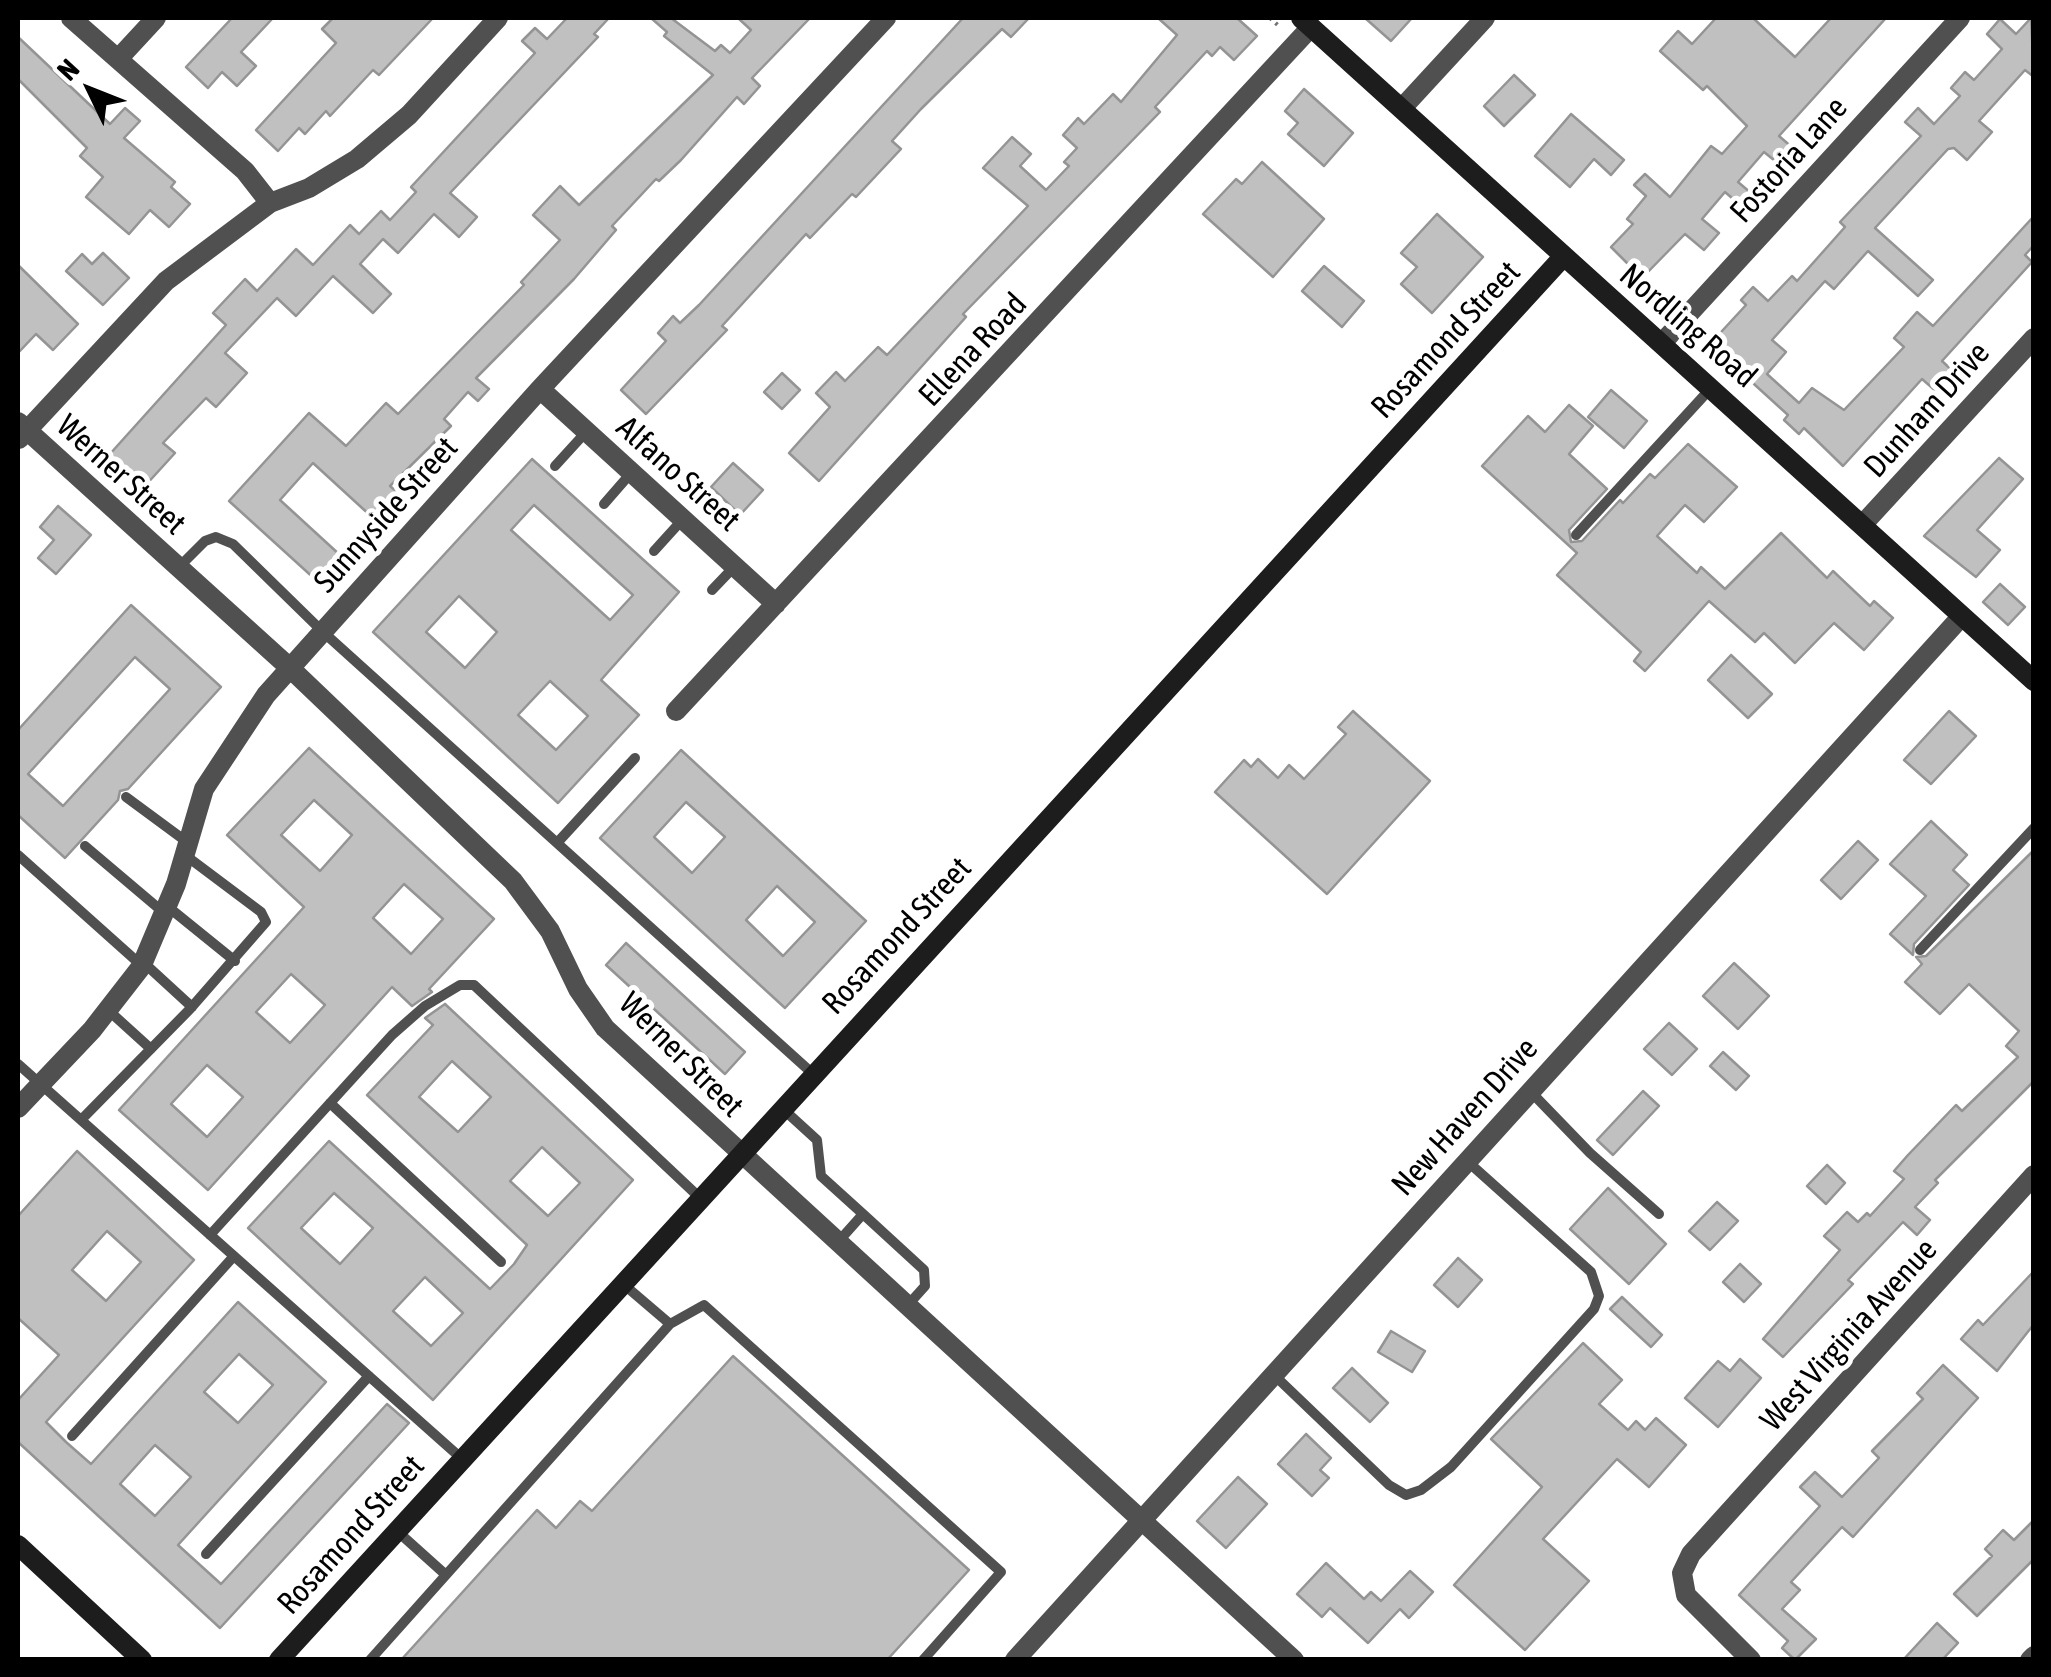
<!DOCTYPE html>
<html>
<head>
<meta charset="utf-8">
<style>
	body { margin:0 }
	#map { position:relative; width:2051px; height:1677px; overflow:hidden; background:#fff; font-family:"Asap Condensed",sans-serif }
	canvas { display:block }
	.frame { position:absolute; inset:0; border:20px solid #000; pointer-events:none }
	.north { position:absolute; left:40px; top:40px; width:100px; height:100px; -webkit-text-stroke:8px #fff; paint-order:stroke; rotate:313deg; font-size:28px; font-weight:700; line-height:40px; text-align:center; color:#000 }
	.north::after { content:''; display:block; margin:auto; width:35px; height:45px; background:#000; clip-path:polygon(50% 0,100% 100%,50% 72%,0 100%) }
</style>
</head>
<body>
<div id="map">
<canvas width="2051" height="1677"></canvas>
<div class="frame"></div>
<div class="north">N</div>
</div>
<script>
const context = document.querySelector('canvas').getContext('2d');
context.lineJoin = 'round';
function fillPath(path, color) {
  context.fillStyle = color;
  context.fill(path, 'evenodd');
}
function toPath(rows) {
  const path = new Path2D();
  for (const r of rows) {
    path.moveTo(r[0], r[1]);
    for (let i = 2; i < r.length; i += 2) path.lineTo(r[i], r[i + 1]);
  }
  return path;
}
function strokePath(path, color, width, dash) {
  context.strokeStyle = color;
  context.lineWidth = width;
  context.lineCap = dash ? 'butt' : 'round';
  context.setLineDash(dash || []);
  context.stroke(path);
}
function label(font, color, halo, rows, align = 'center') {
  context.font = font + ' "Asap Condensed",sans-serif';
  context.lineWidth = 10;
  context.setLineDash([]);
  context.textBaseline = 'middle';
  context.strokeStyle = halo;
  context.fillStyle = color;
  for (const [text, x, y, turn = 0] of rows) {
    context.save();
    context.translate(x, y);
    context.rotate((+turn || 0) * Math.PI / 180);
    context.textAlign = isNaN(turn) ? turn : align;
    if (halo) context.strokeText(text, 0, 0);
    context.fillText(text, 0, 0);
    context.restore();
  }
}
const building = toPath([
	[232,18,273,18,241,52,256,66,237,86,222,72,208,88,186,67,232,18],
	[333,18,433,18,379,75,373,70,330,116,326,111,305,134,299,128,278,151,256,130,336,43,322,29,333,18],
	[567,18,609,18,594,34,598,37,450,193,477,217,459,237,434,214,398,253,383,239,360,264,391,294,373,313,333,276,296,316,277,298,225,353,247,373,216,407,206,398,163,443,175,453,144,487,109,455,226,325,213,313,245,279,257,291,296,249,313,265,350,225,359,234,381,211,390,220,416,192,411,187,535,53,522,41,535,28,547,39,567,18],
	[651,18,671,18,715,51,721,45,730,53,751,30,738,18,810,18,752,78,760,86,744,104,737,97,681,160,659,181,656,179,612,226,616,230,574,279,476,378,489,389,478,401,468,392,444,419,451,426,390,486,397,492,373,518,313,463,280,500,340,555,317,581,229,501,309,413,346,446,386,403,398,414,524,285,521,282,560,240,533,215,560,186,579,205,713,75,664,36,667,32,651,18],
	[963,18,1029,18,1011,37,1002,29,921,109,892,141,901,149,856,197,852,194,810,238,806,234,722,326,727,330,646,414,621,390,666,341,658,333,673,316,680,323,699,305,963,18],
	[1158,18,1237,18,1257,36,1234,60,1220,47,1212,56,1207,51,1155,107,1160,112,963,314,966,317,819,481,789,453,830,407,816,393,836,372,845,381,878,347,887,355,1028,206,983,168,1012,137,1031,154,1020,166,1046,190,1069,166,1064,162,1077,148,1063,135,1078,118,1084,124,1113,94,1121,102,1177,35,1158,18],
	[1365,18,1412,18,1391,41,1365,18],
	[1716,18,1753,18,1795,57,1831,18,1886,18,1779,136,1794,149,1780,165,1764,152,1738,182,1751,193,1740,205,1725,192,1702,219,1719,233,1704,250,1685,234,1642,278,1611,247,1633,224,1627,219,1646,196,1634,185,1645,174,1670,197,1711,146,1722,154,1747,126,1707,86,1703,90,1660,51,1678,31,1692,44,1716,18],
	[2031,18,2034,77,2025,70,1979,121,1992,132,1967,160,1954,148,1948,149,1875,228,1933,280,1918,296,1868,251,1834,289,1825,281,1772,340,1786,352,1767,374,1799,403,1812,388,1844,410,1904,347,1894,338,1917,312,1933,326,2034,216,2034,245,2025,255,2032,262,1942,361,1956,374,1938,393,1922,379,1843,466,1804,428,1799,434,1784,420,1788,415,1710,344,1746,305,1741,300,1753,287,1768,301,1792,276,1797,281,1845,227,1840,222,1921,136,1905,122,1918,108,1934,124,1960,96,1951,88,1965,72,1974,80,2002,49,1987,34,2000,19,2016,34,2031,18],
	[18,37,110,124,125,108,140,121,124,138,175,182,171,187,190,204,169,227,150,210,129,234,86,197,103,177,80,156,87,148,18,79,18,37],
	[1514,75,1535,95,1504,126,1484,106,1514,75],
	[1304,89,1353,133,1324,166,1288,134,1298,123,1285,111,1304,89],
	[1571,114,1624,160,1611,175,1594,159,1570,187,1535,156,1571,114],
	[1262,162,1324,219,1273,277,1203,214,1236,179,1242,184,1262,162],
	[1437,214,1483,257,1432,313,1401,284,1417,267,1401,253,1437,214],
	[103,253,129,278,103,305,66,271,82,254,92,264,103,253],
	[18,265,78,324,53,350,36,334,18,353,18,265],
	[1324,266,1364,301,1342,327,1302,291,1324,266],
	[782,373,800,390,782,409,764,392,782,373],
	[1611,390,1647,421,1624,448,1588,417,1611,390],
	[1569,405,1593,426,1569,454,1607,489,1569,530,1571,542,1582,541,1620,500,1623,503,1650,474,1655,478,1688,444,1737,487,1704,522,1685,505,1657,536,1697,573,1701,567,1725,589,1781,533,1827,578,1833,571,1870,606,1874,601,1893,618,1864,650,1834,623,1795,663,1764,633,1755,642,1709,601,1645,671,1634,661,1641,652,1557,575,1577,553,1482,466,1528,416,1545,432,1569,405],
	[1999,458,2023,479,1977,530,2000,550,1976,577,1924,536,1999,458],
	[532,459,679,592,601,680,639,715,558,803,373,632,532,459],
	[534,505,633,595,610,620,511,530,534,505],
	[459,596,497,632,465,668,426,632,459,596],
	[550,681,588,716,556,750,518,715,550,681],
	[733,463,763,490,740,515,711,487,733,463],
	[58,506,91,535,56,574,38,558,54,540,40,527,58,506],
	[2000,584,2025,607,2008,625,1983,602,2000,584],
	[131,605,221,687,128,789,120,791,118,800,65,858,18,815,18,730,131,605],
	[135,657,170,689,63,806,28,774,135,657],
	[1731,655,1772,694,1748,718,1708,680,1731,655],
	[1353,711,1430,781,1327,894,1215,792,1244,760,1251,767,1258,759,1278,778,1289,765,1304,779,1346,734,1338,727,1353,711],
	[1949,711,1976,736,1931,784,1904,760,1949,711],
	[309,748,494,919,429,989,432,992,412,1006,392,987,208,1190,119,1110,304,907,227,835,309,748],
	[314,800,352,835,320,871,281,835,314,800],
	[404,884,443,919,411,954,373,918,404,884],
	[291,974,325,1005,290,1043,256,1012,291,974],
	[207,1065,243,1097,207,1137,171,1104,207,1065],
	[681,750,866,921,785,1008,600,838,681,750],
	[686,802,725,837,692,873,654,837,686,802],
	[777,886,815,922,783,956,746,920,777,886],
	[1931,821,1967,855,1953,870,1969,885,1914,944,1913,955,1890,934,1926,896,1890,864,1931,821],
	[1858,841,1878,860,1841,899,1821,880,1858,841],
	[2034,850,2034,1081,1935,1180,1938,1183,1915,1207,1930,1220,1917,1235,1903,1222,1848,1280,1853,1284,1783,1357,1763,1339,1840,1250,1824,1236,1847,1212,1858,1222,1867,1213,1870,1216,1904,1179,1894,1171,1908,1155,1956,1105,1962,1111,2018,1057,2006,1046,2019,1031,1969,984,1940,1014,1905,982,1922,964,1916,957,1926,956,2034,850],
	[626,943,745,1052,725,1074,606,965,626,943],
	[1734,963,1769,996,1738,1029,1703,996,1734,963],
	[445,1004,633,1180,433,1400,248,1228,329,1141,490,1289,514,1264,527,1245,367,1095,433,1025,425,1018,445,1004],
	[452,1061,491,1097,458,1132,419,1097,452,1061],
	[542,1147,580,1183,548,1216,510,1181,542,1147],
	[334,1193,373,1228,340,1264,301,1228,334,1193],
	[425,1277,463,1313,431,1346,393,1311,425,1277],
	[1669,1023,1697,1049,1672,1075,1644,1049,1669,1023],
	[1723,1052,1749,1076,1736,1090,1710,1066,1723,1052],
	[1643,1091,1659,1106,1613,1155,1597,1140,1643,1091],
	[77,1151,194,1260,46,1422,66,1442,91,1464,238,1302,326,1382,178,1545,221,1584,387,1404,409,1423,220,1628,18,1442,18,1400,59,1355,18,1318,18,1216,77,1151],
	[107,1231,141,1262,106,1301,72,1270,107,1231],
	[239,1354,273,1385,238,1423,204,1392,239,1354],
	[155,1445,191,1477,155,1516,120,1484,155,1445],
	[1827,1165,1845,1183,1826,1204,1807,1186,1827,1165],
	[1608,1188,1666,1244,1629,1284,1570,1229,1608,1188],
	[1717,1202,1738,1221,1710,1250,1689,1231,1717,1202],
	[1458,1258,1482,1280,1458,1307,1434,1285,1458,1258],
	[1740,1264,1761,1284,1744,1302,1723,1282,1740,1264],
	[2034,1271,2034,1324,1997,1371,1961,1339,1978,1320,1983,1325,2034,1271],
	[1622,1297,1662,1335,1651,1347,1610,1309,1622,1297],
	[1391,1331,1425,1351,1412,1372,1378,1352,1391,1331],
	[1583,1343,1622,1380,1599,1404,1628,1430,1636,1421,1645,1430,1656,1418,1686,1445,1649,1487,1617,1459,1543,1539,1589,1581,1525,1650,1454,1585,1542,1487,1491,1439,1583,1343],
	[733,1356,969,1570,887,1660,401,1660,537,1510,556,1528,580,1501,592,1511,733,1356],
	[1740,1359,1761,1378,1718,1427,1685,1398,1718,1361,1730,1371,1740,1359],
	[1943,1365,1978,1398,1853,1537,1842,1527,1791,1582,1800,1590,1782,1609,1816,1639,1795,1660,1782,1648,1788,1641,1739,1595,1820,1506,1800,1487,1815,1472,1842,1497,1879,1458,1872,1451,1923,1399,1917,1393,1943,1365],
	[1352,1368,1388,1403,1370,1422,1333,1388,1352,1368],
	[1306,1434,1331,1458,1320,1470,1329,1478,1312,1496,1278,1464,1306,1434],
	[1238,1477,1267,1504,1226,1548,1197,1521,1238,1477],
	[2034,1520,2034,1559,1977,1616,1954,1594,1992,1556,1985,1549,2003,1530,2014,1540,2034,1520],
	[1326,1563,1364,1599,1371,1592,1381,1601,1410,1571,1433,1592,1409,1618,1400,1609,1368,1643,1330,1608,1322,1617,1297,1594,1326,1563],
	[1937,1623,1958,1643,1942,1660,1903,1660,1937,1623]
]);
fillPath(building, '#c0c0c0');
strokePath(building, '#949494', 2.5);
strokePath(toPath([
	[1270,18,1281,28]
]), '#727272', 4, [2.5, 5]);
strokePath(toPath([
	[555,466,586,432],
	[604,504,631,473],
	[1576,535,1711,388],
	[654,551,683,519],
	[178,568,205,541,216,537,233,544,322,631,812,1073],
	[712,590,734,567],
	[126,797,187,842],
	[557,843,635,758],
	[85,846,163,912],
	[18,855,141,965],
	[167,906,235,961],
	[1920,950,2034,828],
	[143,962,192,1007],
	[108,1010,151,1049],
	[18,1064,461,1458],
	[1530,1091,1590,1153,1659,1214],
	[330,1103,501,1262],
	[783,1109,817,1140,821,1176,863,1214],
	[81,1120,190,1009,266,922,261,912,185,855],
	[210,1235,392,1035,425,1006,460,985,474,985,699,1197],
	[838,1242,863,1214,924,1270,925,1286,907,1306],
	[622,1283,670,1324],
	[1273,1374,1389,1485,1406,1495,1421,1490,1451,1467,1594,1309,1599,1296,1591,1272,1467,1161],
	[72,1436,234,1256],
	[397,1531,446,1575],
	[206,1554,369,1376],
	[370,1660,670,1324,704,1305,1001,1572,923,1660]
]), '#505050', 10);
strokePath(toPath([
	[71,18,245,171,270,203],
	[119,58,156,18],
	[1403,107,1485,18],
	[1662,343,1960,18],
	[540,389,776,604],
	[18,422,290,668,513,881,550,931,578,989,605,1028,1294,1660],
	[19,439,166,281,270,203,309,188,357,159,409,115,498,18],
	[1864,523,2034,338],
	[676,711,1311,27],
	[18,1108,92,1030,141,967,176,884,204,789,266,695,540,389,886,18],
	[1015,1660,1961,617],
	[1751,1660,1686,1595,1682,1573,1691,1554,2034,1175],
	[2030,1660,2034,1656]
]), '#505050', 20);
strokePath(toPath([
	[1301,18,2034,681],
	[18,1545,142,1660],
	[279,1660,1563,257]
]), '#1d1d1d', 20);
label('32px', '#000', '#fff', [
	["Fostoria Lane",1789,160,-48],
	["Nordling Road",1688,326,41],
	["Rosamond Street",1446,340,-47],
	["Ellena Road",973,350,-47],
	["Dunham Drive",1927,410,-48],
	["Alfano Street",678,474,42],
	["Werner Street",121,475,42],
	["Sunnyside Street",386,515,-48],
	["Rosamond Street",897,936,-47],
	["Werner Street",681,1055,45],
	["New Haven Drive",1465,1117,-48],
	["West Virginia Avenue",1849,1335,-48],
	["Rosamond Street",351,1535,-48]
]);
</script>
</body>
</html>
